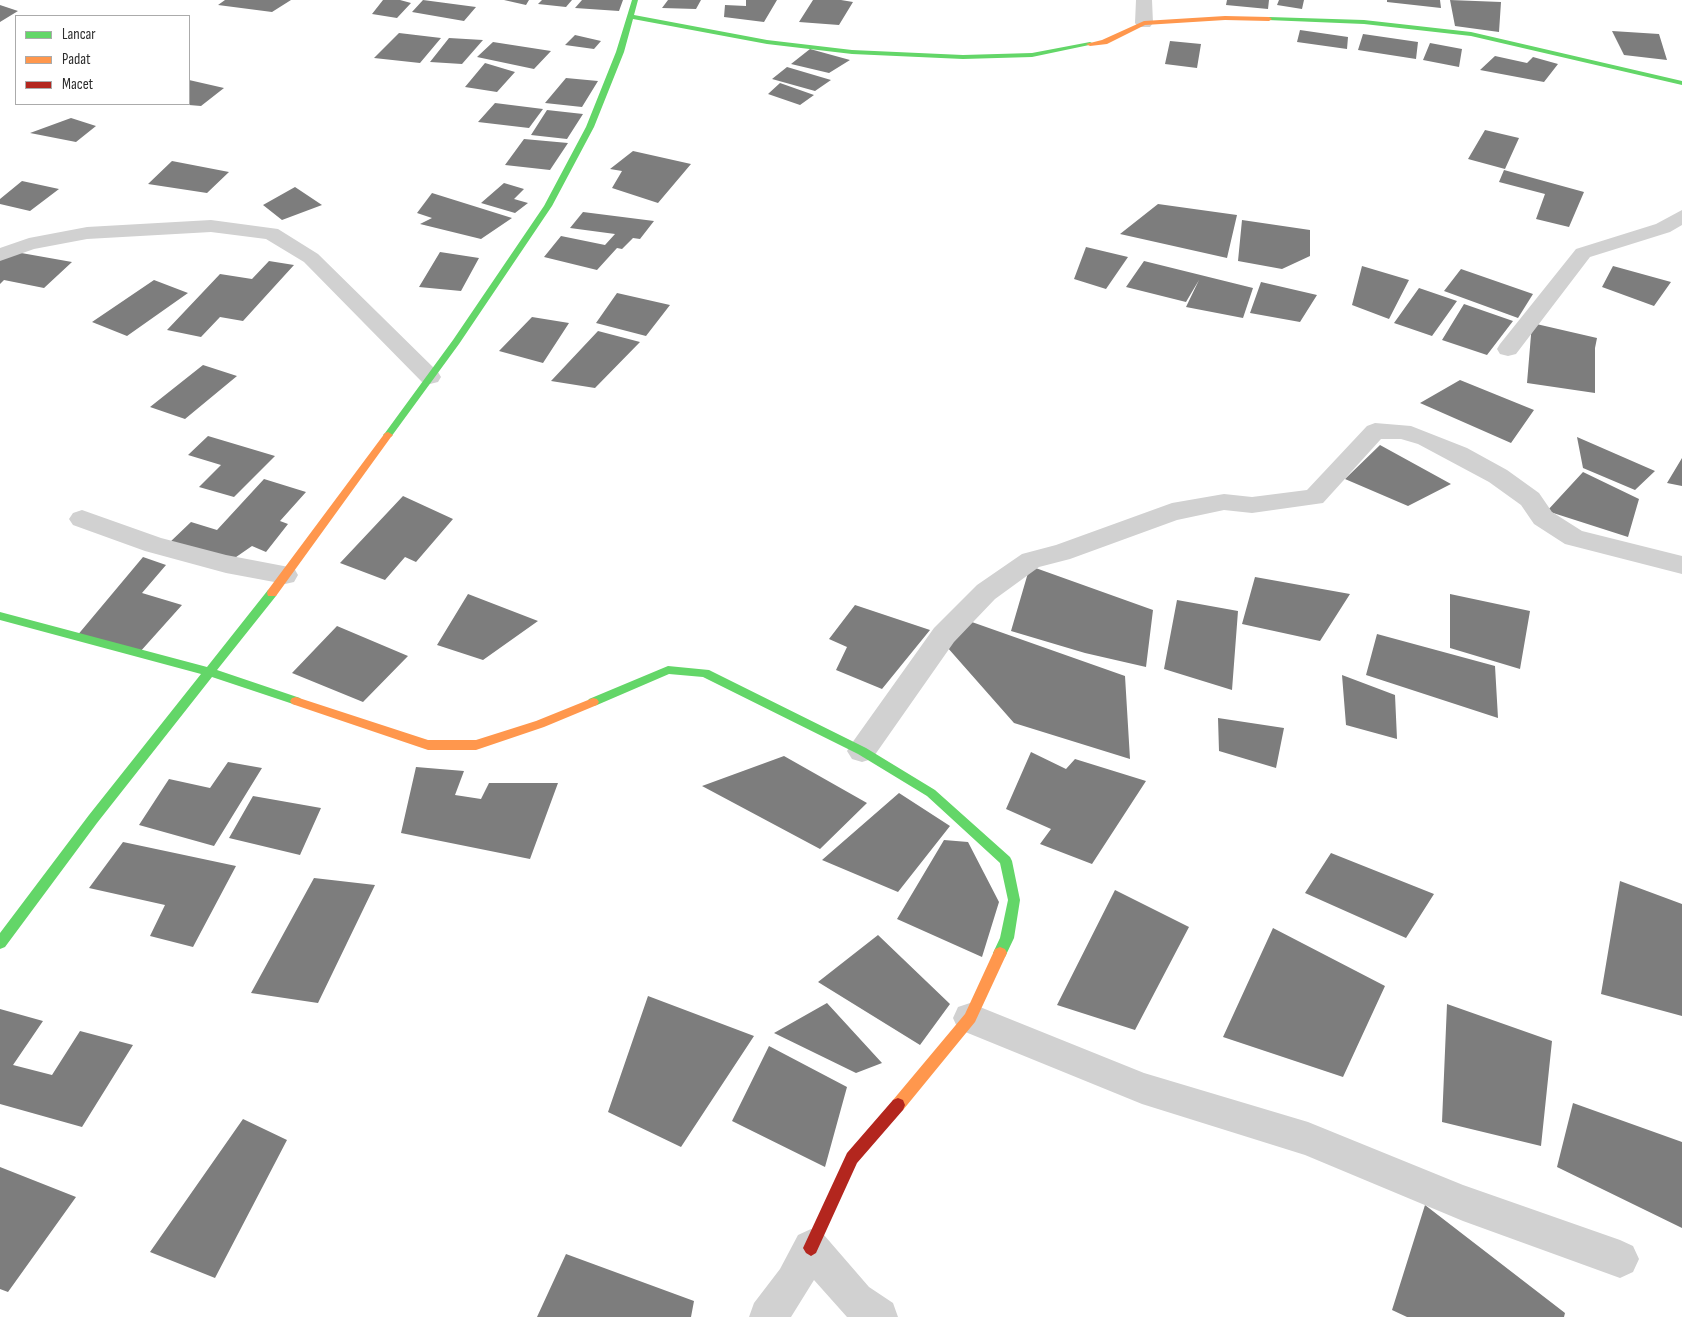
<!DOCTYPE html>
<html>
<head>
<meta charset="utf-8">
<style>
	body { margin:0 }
	#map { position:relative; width:1682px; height:1317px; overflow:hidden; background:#fff; font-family:"Sofia Sans Condensed",sans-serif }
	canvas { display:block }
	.legend { position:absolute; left:15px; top:15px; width:175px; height:90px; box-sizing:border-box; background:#fff; border:1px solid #ababab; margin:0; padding:6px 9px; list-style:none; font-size:15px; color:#2c2c2c }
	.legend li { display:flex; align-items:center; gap:10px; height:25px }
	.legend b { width:25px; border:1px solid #ababab }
</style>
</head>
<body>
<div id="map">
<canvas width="1682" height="1317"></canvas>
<ul class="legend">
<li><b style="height:6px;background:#63d668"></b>Lancar</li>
<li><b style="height:6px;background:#ff974d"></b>Padat</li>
<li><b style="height:6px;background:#b3261e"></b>Macet</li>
</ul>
</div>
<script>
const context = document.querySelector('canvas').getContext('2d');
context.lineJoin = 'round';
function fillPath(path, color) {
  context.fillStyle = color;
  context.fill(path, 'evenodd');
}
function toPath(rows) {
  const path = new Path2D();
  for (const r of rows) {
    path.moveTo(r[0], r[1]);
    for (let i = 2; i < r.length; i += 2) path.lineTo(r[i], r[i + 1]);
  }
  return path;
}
fillPath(toPath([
	[225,0,291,0,272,12,218,5],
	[383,0,400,0,411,3,397,18,372,14],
	[423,0,476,7,464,21,412,12],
	[504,0,529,0,526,5],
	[542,0,572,0,566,7,538,4],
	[582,0,623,0,619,11,575,8],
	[668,0,701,0,696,9,662,8],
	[746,0,777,0,764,22,724,17,725,5,746,6],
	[813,0,841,0,853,2,839,25,799,22],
	[1227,0,1269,0,1268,9,1226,5],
	[1279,0,1304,0,1302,9,1277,5],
	[1387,0,1440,0,1441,8,1387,2],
	[1450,0,1501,2,1499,32,1455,26],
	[0,5,18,11,0,22],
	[1300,30,1348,37,1347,49,1297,42],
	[1612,31,1659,34,1667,60,1624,55],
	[399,33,441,38,420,63,374,58],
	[1363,34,1418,42,1416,59,1358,50],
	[575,35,601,41,594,49,565,45],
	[449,38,483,40,462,64,430,62],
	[1170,41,1201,44,1197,68,1165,64],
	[493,42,551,51,534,69,477,57],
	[1430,43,1462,49,1459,67,1423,60],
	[810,49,850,60,829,73,791,64],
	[1495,56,1527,63,1533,57,1558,64,1544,82,1480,70],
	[485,63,515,72,497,92,465,87],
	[787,67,831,80,815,91,772,79],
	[566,78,598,81,582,107,545,103],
	[189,80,224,88,201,106,189,105],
	[780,83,814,95,800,105,768,94],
	[495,103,543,109,529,128,478,122],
	[547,110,583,114,567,139,531,135],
	[71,118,96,126,76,142,30,133],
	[1485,130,1519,138,1505,169,1468,159],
	[524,139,568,143,550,170,505,165],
	[633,151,691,164,658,203,612,188,622,171,610,169],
	[172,161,229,172,207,193,148,184],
	[1504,170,1584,192,1569,227,1536,219,1545,194,1499,182],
	[22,181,59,189,30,211,0,204,0,199],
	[504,183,524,189,514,199,528,203,515,213,481,203],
	[295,187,322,205,282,220,263,205],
	[432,193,512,218,481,239,420,224,432,218,417,213],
	[1158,204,1237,215,1227,258,1120,234],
	[583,212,654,221,640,239,633,238,622,249,617,248,597,270,544,257,561,236,605,245,615,234,570,228],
	[1242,220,1310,230,1310,256,1282,269,1238,261],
	[1086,247,1128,257,1106,289,1074,279],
	[10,251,72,262,44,288,4,280,0,284,0,260],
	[440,252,479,258,461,291,419,287],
	[269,261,294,265,243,321,220,317,201,337,167,330,220,274,252,279],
	[1144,261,1253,288,1243,318,1186,307,1199,280,1186,302,1126,287],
	[1362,266,1409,280,1389,319,1352,305],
	[1613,266,1671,282,1654,306,1602,287],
	[1461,269,1533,294,1518,318,1444,291],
	[154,280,188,293,127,336,92,322],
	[1261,282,1317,295,1300,322,1250,313],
	[1419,288,1457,301,1432,336,1394,323],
	[617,293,670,305,646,336,596,323],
	[1464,304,1513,321,1487,355,1442,340],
	[532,317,569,323,543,363,499,351],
	[1532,323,1597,338,1595,348,1595,393,1527,383],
	[598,331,640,342,595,388,551,381],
	[203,365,237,376,185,419,150,407],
	[1460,380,1534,410,1511,443,1420,403],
	[208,436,275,456,234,497,199,487,221,465,188,455],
	[1577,437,1655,471,1635,490,1583,468],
	[1380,445,1451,484,1408,506,1345,479],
	[1682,458,1682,486,1667,483],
	[1583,472,1639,499,1628,537,1547,511],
	[264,479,306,492,280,521,288,524,266,552,252,546,226,564,169,543,191,522,217,530],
	[403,496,453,519,416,562,405,557,385,580,340,563],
	[143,557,166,565,142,593,182,605,139,653,76,637],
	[1030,566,1153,610,1146,667,1085,653,1011,631],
	[1255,577,1350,594,1320,641,1242,624],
	[468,594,538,621,483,660,437,645],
	[1450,594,1530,611,1520,669,1450,648],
	[1177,600,1238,611,1232,690,1164,669],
	[855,605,930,630,882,689,836,670,847,647,829,639],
	[969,621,1125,676,1130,759,1014,723,947,647],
	[337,626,408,656,363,702,292,673],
	[1377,634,1495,666,1498,718,1366,675],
	[1342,675,1395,695,1397,739,1346,725],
	[1218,718,1284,728,1276,768,1219,751],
	[1031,752,1066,769,1075,759,1146,781,1092,864,1040,844,1051,829,1006,809],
	[784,756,867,803,820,849,702,786],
	[228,762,262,768,214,846,139,825,169,779,210,788],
	[416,767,464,771,455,795,481,799,489,783,558,783,530,859,401,833],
	[899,793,950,826,898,892,822,860],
	[253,796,321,808,300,855,229,838],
	[944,840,968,842,999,902,982,957,897,919],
	[123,842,236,866,193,947,150,936,165,905,89,888],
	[1331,853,1434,894,1406,938,1305,893],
	[314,878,375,885,318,1003,251,993],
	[1620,881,1682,904,1682,1016,1601,994],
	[1115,890,1189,927,1135,1030,1057,1005],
	[1273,928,1385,986,1343,1077,1223,1037],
	[878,935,950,1004,920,1045,818,982],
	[648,996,754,1036,681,1147,608,1112],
	[827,1003,882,1063,856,1073,774,1033],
	[1447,1004,1552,1041,1541,1146,1442,1122],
	[0,1009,43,1021,13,1065,52,1075,80,1031,133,1045,82,1127,0,1104],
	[769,1046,847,1087,825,1167,732,1121],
	[1573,1103,1682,1142,1682,1228,1557,1167],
	[243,1119,287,1140,215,1278,150,1252],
	[0,1167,76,1197,8,1292,0,1289],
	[1425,1205,1565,1313,1564,1317,1407,1317,1392,1310],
	[566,1254,694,1301,691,1317,537,1317]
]), '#7d7d7d');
fillPath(toPath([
	[1136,0,1152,0,1153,23,1150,27,1138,27,1135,23,1136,0],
	[1682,210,1682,225,1670,232,1590,257,1516,354,1508,356,1500,354,1497,349,1500,344,1576,249,1656,224,1682,210],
	[211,220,278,229,318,254,438,372,441,377,438,382,430,384,422,382,304,262,266,239,211,232,87,239,34,249,0,261,0,248,29,238,87,227,211,220],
	[1375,423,1411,426,1467,448,1507,470,1539,493,1552,512,1582,531,1682,556,1682,574,1565,544,1534,524,1521,505,1489,482,1418,444,1401,439,1381,439,1323,503,1252,513,1224,510,1177,520,1070,559,1039,567,995,599,954,642,872,759,862,762,852,759,847,751,852,743,934,628,977,585,1022,554,1056,545,1172,503,1224,494,1252,497,1307,490,1367,426,1375,423],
	[82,510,161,538,226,555,294,568,298,575,294,582,285,584,226,573,145,551,73,525,69,519,73,513,82,510],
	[970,1003,1144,1073,1308,1122,1463,1185,1620,1240,1633,1246,1639,1259,1633,1272,1620,1278,1463,1221,1305,1155,1142,1104,958,1029,953,1018,958,1007,970,1003],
	[811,1229,824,1235,869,1287,893,1303,898,1317,847,1317,814,1280,791,1317,749,1317,754,1303,780,1269,798,1235,811,1229]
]), '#d1d1d1');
fillPath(toPath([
	[632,0,638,0,634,15,767,40,852,50,963,55,1032,53,1090,42,1094,44,1032,57,963,59,852,54,767,44,633,19,624,52,594,127,552,206,459,344,391,437,385,437,383,435,385,433,453,340,544,206,586,127,616,52,632,0],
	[1269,17,1364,20,1471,32,1682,81,1682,85,1471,36,1364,24,1267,20,1267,18,1269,17],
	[272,589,277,593,276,596,217,670,300,698,302,701,300,704,296,705,212,677,97,823,5,947,0,949,0,933,89,815,201,674,0,620,0,612,207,667,268,590,272,589],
	[668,666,709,670,866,748,935,790,1010,857,1012,861,1020,900,1014,938,1005,957,1000,959,995,957,993,953,1000,938,1008,900,1000,863,927,796,858,754,703,677,669,674,597,705,593,706,589,705,587,702,589,699,668,666]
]), '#63d668');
fillPath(toPath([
	[1225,16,1269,17,1272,19,1269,21,1225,20,1145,25,1107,44,1090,46,1086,44,1102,40,1144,21,1225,16],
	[388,432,393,435,391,437,276,596,268,596,267,593,268,590,385,433,388,432],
	[296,697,428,740,476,740,536,721,593,698,597,699,599,702,597,705,544,727,476,750,428,750,292,704,290,701,292,698,296,697],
	[1000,947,1005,949,1007,953,975,1022,903,1110,898,1112,893,1110,891,1105,893,1100,965,1014,995,949,1000,947]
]), '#ff974d');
fillPath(toPath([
	[898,1098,903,1100,905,1105,903,1110,857,1163,816,1253,811,1256,806,1253,803,1248,847,1153,893,1100,898,1098]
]), '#b3261e');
</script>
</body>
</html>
